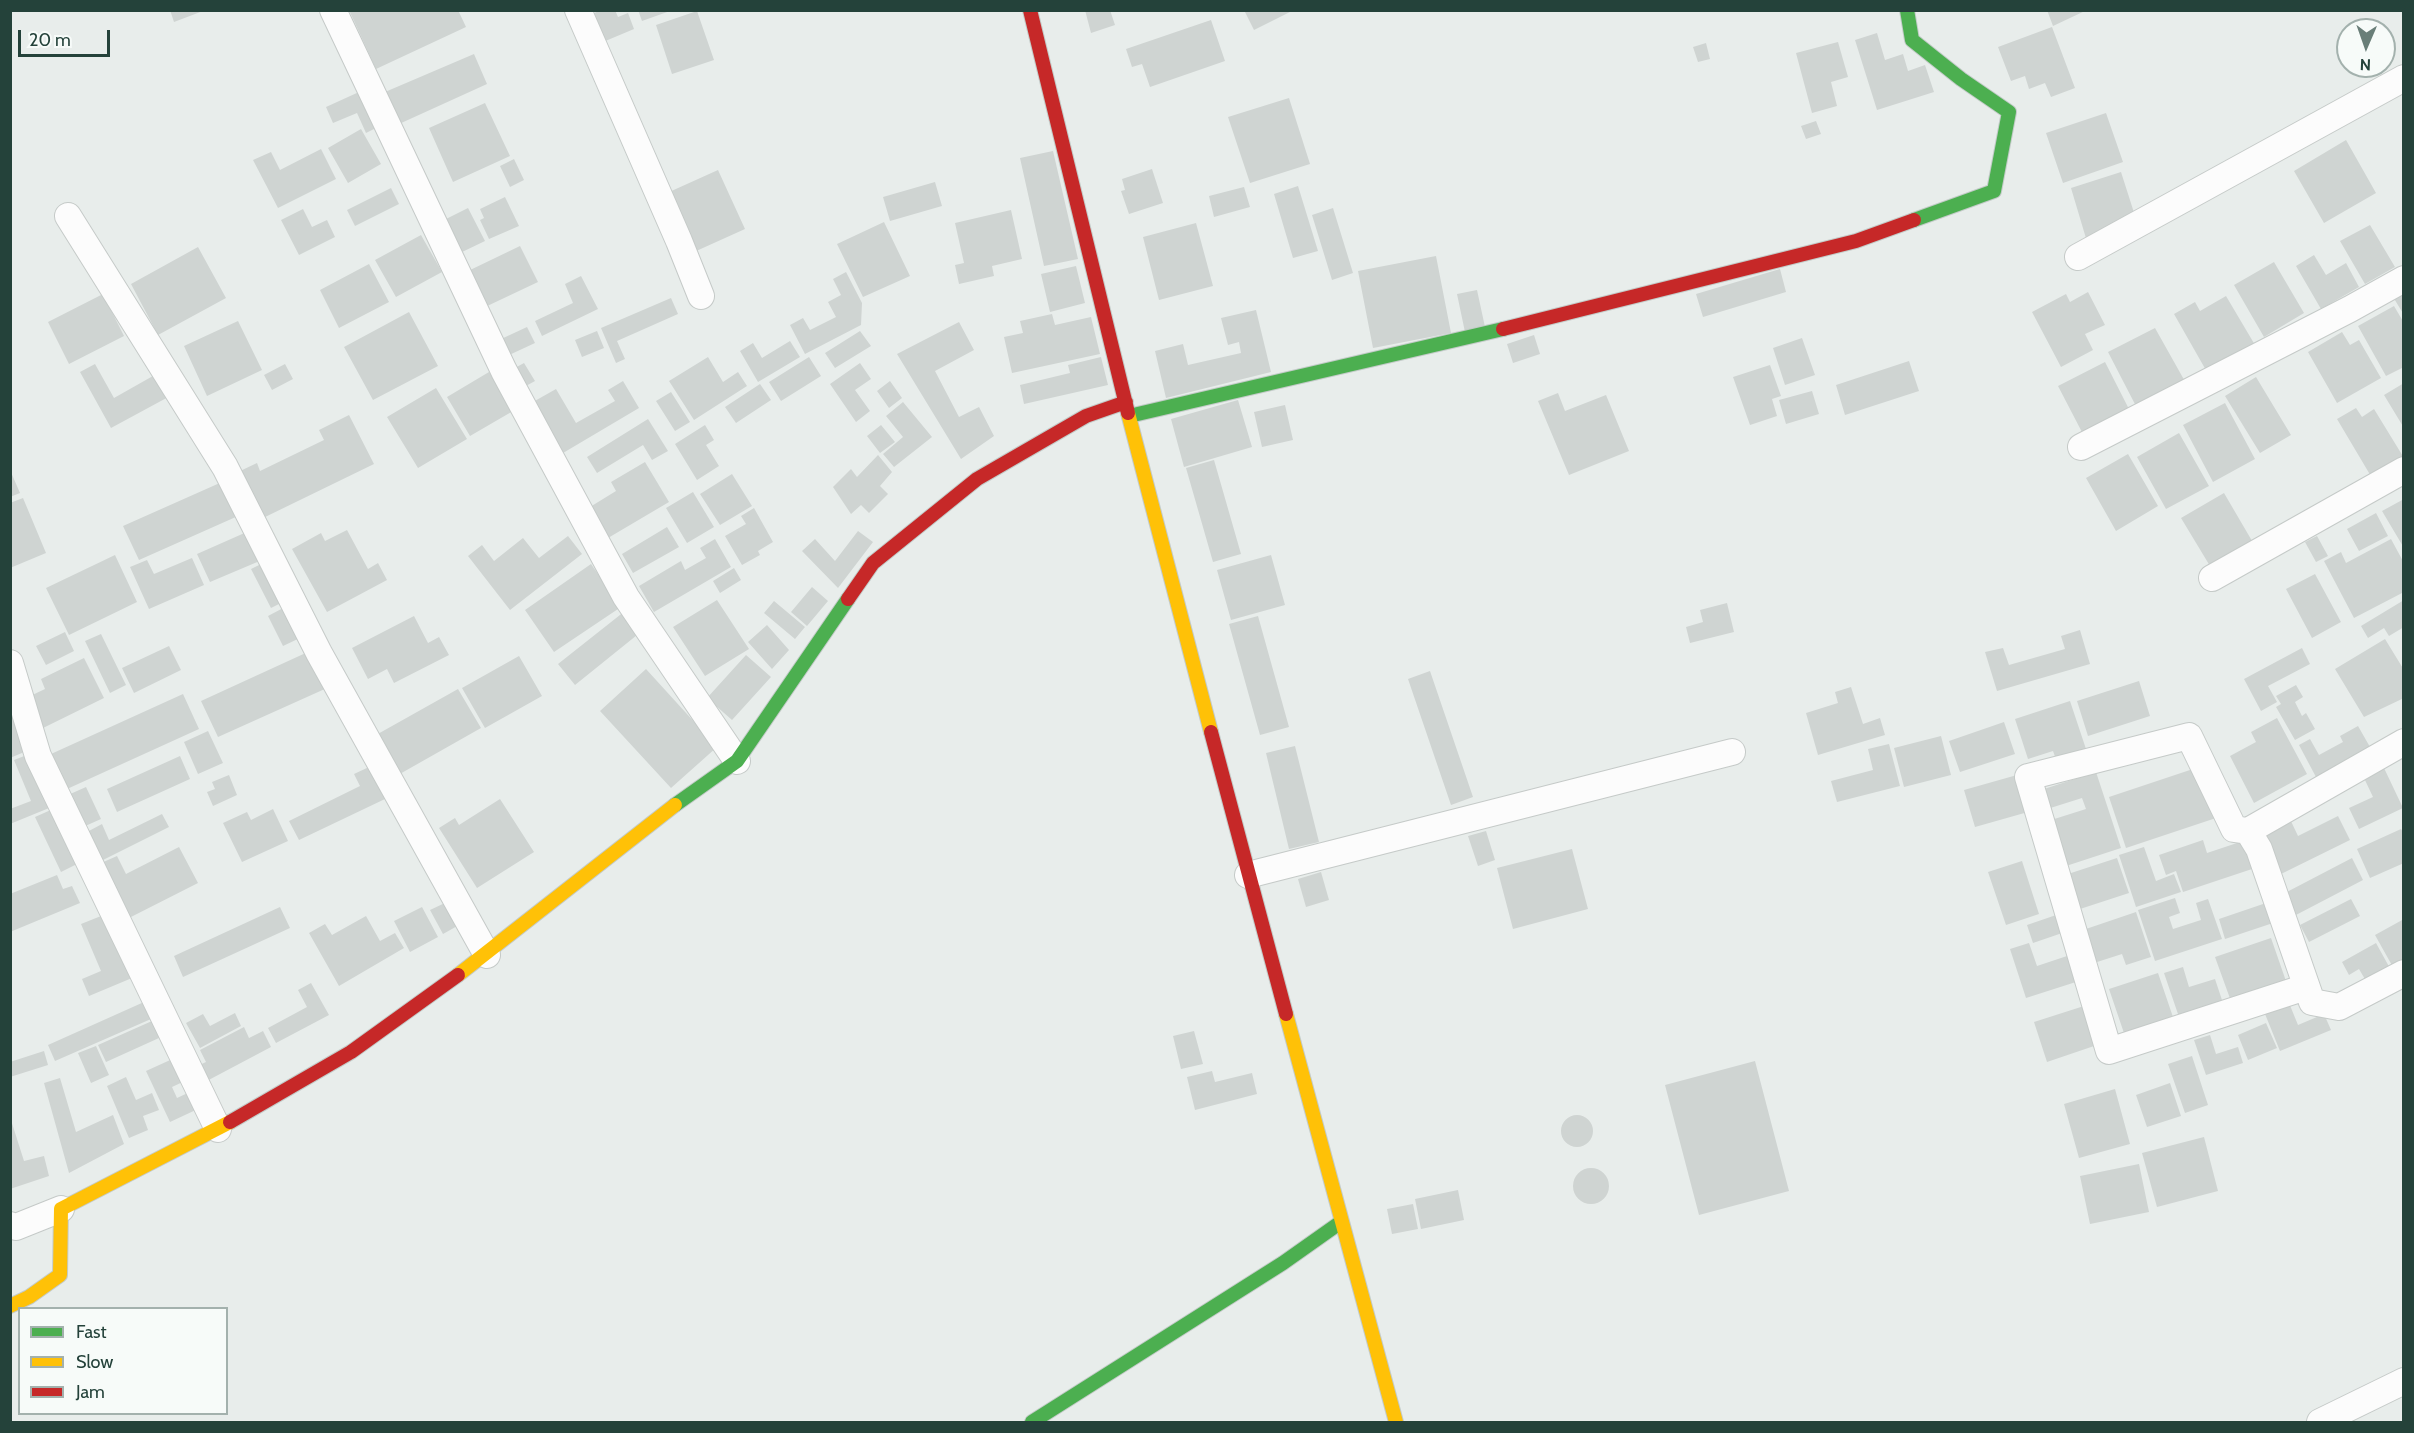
<!DOCTYPE html>
<style>
body{margin:0}
#map{position:relative;width:2414px;height:1433px;overflow:hidden;background:#e8edeb;font-family:Cabin,sans-serif}
canvas{display:block}
.frame{position:absolute;inset:0;border:12px solid #24423a;pointer-events:none}
.legend{position:absolute;left:18px;top:1307px;width:210px;height:108px;box-sizing:border-box;background:#f7fbf9;border:2px solid #a3b1ad;margin:0;padding:8px 10px;list-style:none;font-size:18px;color:#24423a}
.legend li{display:flex;align-items:center;gap:12px;height:30px}
.legend b{width:30px;border:2px solid #a3b1ad}
.north{position:absolute;left:2336px;top:18px;width:60px;height:60px;box-sizing:border-box;background:#f7fbf9;border:2px solid #a3b1ad;border-radius:50%;rotate:182deg;font-size:16px;font-weight:700;line-height:24px;text-align:center;color:#24423a}
.north::after{content:'';display:block;margin:auto;width:21px;height:27px;background:#697e78;clip-path:polygon(50% 0,100% 100%,50% 72%,0 100%)}
.scale{position:absolute;left:18px;top:30px;width:92px;height:27px;box-sizing:border-box;border:3px solid #24423a;border-top:0;padding-left:8px;font-size:18px;line-height:21px;white-space:nowrap;color:#24423a;-webkit-text-stroke:4px #f7fbf9;paint-order:stroke}
</style>
<div id="map">
<canvas width="2414" height="1433"></canvas>
<div class="frame"></div>
<ul class="legend">
<li><b style="height:8px;background:#4caf50"></b>Fast</li>
<li><b style="height:8px;background:#ffc107"></b>Slow</li>
<li><b style="height:8px;background:#c62828"></b>Jam</li>
</ul>
<div class="north">N</div>
<div class="scale">20 m</div>
</div>
<script>
const context = document.querySelector('canvas').getContext('2d');
context.lineJoin = 'round';
function fill(path, color) { context.fillStyle = color; context.fill(path, 'evenodd'); }
const poly = rows => new Path2D(rows.map(r => 'M' + r).join(''));
function strokePath(path, color, width, dash) { context.strokeStyle = color; context.lineWidth = width; context.lineCap = dash ? 'butt' : 'round'; context.setLineDash(dash || []); context.stroke(path); }
const building = poly([
 [170,10,203,10,203,11,174,22],
 [349,10,458,10,466,27,376,69],
 [601,10,615,10,618,17,628,13,634,29,603,42,592,14],
 [638,10,670,10,670,11,642,21],
 [1085,10,1110,10,1115,25,1091,33],
 [1244,10,1294,10,1254,30],
 [2047,10,2087,10,2053,26],
 [697,11,714,60,672,74,656,25],
 [1211,20,1225,61,1150,87,1142,64,1132,67,1126,49],
 [2052,27,2075,88,2051,97,2045,83,2029,89,2025,76,2011,81,1998,47],
 [1877,33,1885,60,1903,54,1908,71,1925,65,1934,92,1877,110,1855,40],
 [1838,42,1848,77,1831,82,1837,106,1812,113,1796,53],
 [1706,43,1710,59,1698,62,1693,47],
 [474,54,487,84,399,124,385,92],
 [359,92,376,128,366,133,357,113,333,123,326,107],
 [1289,98,1310,164,1250,183,1228,117],
 [485,103,510,156,453,182,429,128],
 [2106,113,2123,162,2063,183,2046,133],
 [1816,121,1821,134,1806,139,1801,126],
 [361,129,381,164,348,183,328,148],
 [2346,140,2376,193,2324,223,2294,171],
 [321,149,336,179,278,208,253,160,271,152,280,170],
 [1053,151,1078,259,1044,266,1020,158],
 [514,159,524,180,510,187,500,166],
 [1152,169,1163,203,1129,214,1121,191,1125,190,1122,179],
 [718,170,745,229,694,252,667,193],
 [2121,172,2137,222,2088,245,2071,188],
 [935,182,942,206,890,221,883,197],
 [1298,186,1318,251,1293,258,1274,194],
 [1244,187,1250,207,1214,217,1209,196],
 [391,188,399,204,355,226,347,210],
 [505,197,519,226,489,239,480,220,484,218,480,209],
 [468,208,485,241,460,253,444,220],
 [1333,208,1353,273,1332,280,1312,215],
 [303,209,312,227,327,220,335,237,299,255,281,220],
 [1011,210,1022,259,992,266,994,276,959,284,955,265,964,263,955,223],
 [884,222,910,276,863,297,837,244],
 [1196,223,1213,286,1159,300,1143,237],
 [2370,225,2395,267,2365,284,2340,241],
 [421,235,442,272,396,297,375,260],
 [520,246,538,282,483,308,466,272],
 [198,247,226,298,158,335,131,284],
 [2314,255,2326,275,2346,263,2359,287,2321,309,2296,266],
 [1436,256,1451,333,1373,348,1358,271],
 [2274,262,2304,313,2264,337,2234,285],
 [369,264,389,302,339,328,320,290],
 [1076,266,1085,303,1050,312,1041,274],
 [1780,269,1786,292,1703,317,1696,294],
 [846,272,862,303,861,325,805,354,790,325,803,318,810,330,836,317,828,302,841,295,833,279],
 [581,276,598,309,542,336,535,321,573,303,565,284],
 [2404,284,2404,315,2390,292],
 [1477,290,1485,327,1465,332,1457,294],
 [2088,292,2105,325,2085,334,2093,350,2061,367,2032,312,2066,294,2070,302],
 [103,294,124,336,69,364,48,322],
 [2226,296,2255,345,2207,372,2174,314,2195,302,2200,311],
 [671,298,678,314,617,341,625,359,616,363,601,328],
 [2394,306,2404,323,2404,367,2386,376,2358,326],
 [1256,310,1271,372,1166,398,1155,351,1183,344,1188,365,1241,353,1239,342,1228,345,1221,318],
 [409,312,438,366,373,400,344,347],
 [1052,314,1055,325,1091,317,1100,354,1012,373,1004,337,1023,333,1020,321],
 [238,321,262,370,207,396,184,346],
 [959,322,974,350,935,371,959,417,979,407,994,436,961,459,897,354],
 [527,327,535,343,507,356,499,340],
 [2155,328,2187,385,2138,410,2108,352],
 [597,331,604,348,582,357,575,340],
 [860,331,871,346,835,368,825,353],
 [2342,332,2350,345,2359,340,2381,378,2337,403,2308,352],
 [1534,335,1540,354,1513,363,1507,344],
 [1802,338,1815,375,1785,385,1773,348],
 [790,341,800,357,758,382,740,351,753,343,762,358],
 [708,357,723,382,738,372,747,386,694,420,669,381],
 [809,357,821,376,781,401,769,382],
 [1101,357,1108,385,1024,404,1020,385,1070,373,1068,365],
 [1909,361,1919,391,1845,415,1836,385],
 [2105,362,2132,415,2084,436,2058,386],
 [524,363,535,381,524,387,513,369],
 [860,363,871,379,855,390,870,411,856,422,830,384],
 [95,364,114,398,160,372,172,395,111,428,80,372],
 [285,364,293,379,272,390,264,375],
 [1770,365,1781,396,1772,399,1777,416,1750,425,1733,377],
 [489,372,513,411,470,436,447,397],
 [2256,377,2291,435,2260,453,2225,396],
 [623,381,639,408,563,453,533,402,556,389,576,423,615,401,608,390],
 [890,381,902,398,889,408,877,391],
 [2404,383,2404,428,2384,395],
 [760,384,771,400,736,423,725,407],
 [436,388,467,439,418,468,387,417],
 [1812,391,1819,414,1786,424,1779,400],
 [671,392,690,422,675,431,656,401],
 [1558,393,1565,411,1606,395,1629,451,1569,475,1538,401],
 [1238,400,1252,447,1184,467,1171,419],
 [903,402,932,437,894,467,883,454,903,437,886,416],
 [2225,403,2255,459,2213,482,2183,425],
 [1285,405,1293,440,1262,447,1254,412],
 [2356,408,2362,417,2374,409,2404,458,2372,478,2337,419],
 [349,415,374,464,261,519,238,472,257,463,260,471,324,440,319,430],
 [648,419,668,451,652,460,643,445,597,473,587,457],
 [705,425,714,440,706,445,719,466,697,480,675,444],
 [881,425,895,442,880,453,867,436],
 [2179,433,2209,486,2166,509,2137,457],
 [2128,454,2158,506,2116,531,2086,478],
 [878,455,892,472,880,486,888,494,869,513,861,505,851,514,833,487,851,469,857,477],
 [1214,460,1241,554,1213,562,1186,468],
 [645,462,669,502,608,538,590,507,616,491,611,482],
 [10,470,20,493,10,497],
 [732,474,752,506,720,525,700,494],
 [222,482,238,516,139,560,123,526],
 [693,492,714,527,687,543,666,508],
 [2224,493,2255,546,2213,571,2181,518],
 [23,498,46,553,10,568,10,503],
 [2404,499,2404,548,2382,511],
 [754,508,773,542,758,551,760,555,742,565,725,536,746,524,741,516],
 [2376,513,2388,536,2359,551,2347,529],
 [667,527,679,547,633,573,622,554],
 [347,530,368,569,378,563,387,580,327,612,292,549,321,533,325,541],
 [249,531,262,560,210,582,197,554],
 [858,531,873,542,838,588,802,551,815,539,835,561],
 [568,536,582,554,510,610,468,556,482,545,494,561,523,538,539,558],
 [2317,536,2328,556,2316,562,2305,542],
 [715,539,731,567,654,612,639,586,681,561,685,570,706,558,700,548],
 [2391,539,2404,563,2404,592,2354,618,2324,561,2341,552,2346,563],
 [115,555,137,602,69,635,46,588],
 [1271,555,1285,605,1231,620,1217,570],
 [192,558,204,585,149,609,130,567,147,560,154,574],
 [263,563,283,602,271,608,251,569],
 [591,564,621,607,554,652,525,610],
 [734,568,741,580,720,593,713,581],
 [2315,574,2341,622,2312,638,2286,589],
 [812,587,828,601,807,626,791,612],
 [717,600,749,649,705,676,673,627],
 [2404,600,2404,627,2389,636,2384,628,2368,638,2361,626],
 [774,601,805,627,795,639,764,613],
 [1727,603,1734,632,1690,643,1686,627,1703,622,1700,610],
 [287,606,302,637,283,646,268,616],
 [625,611,642,631,575,685,558,664],
 [414,616,428,643,439,637,449,655,394,683,387,669,368,679,352,648],
 [1258,616,1289,727,1260,735,1229,624],
 [767,625,789,650,772,669,748,642],
 [2080,630,2090,664,1997,691,1985,652,2003,648,2009,665,2065,649,2061,636],
 [65,632,74,651,46,665,36,646],
 [101,634,126,685,110,693,85,641],
 [2385,639,2404,670,2404,698,2364,717,2335,669],
 [169,646,181,670,134,693,122,668],
 [2302,648,2310,664,2268,686,2277,702,2261,711,2244,679],
 [310,651,327,688,218,737,201,701],
 [746,655,771,677,732,720,707,698],
 [519,656,542,696,485,728,462,688],
 [84,658,104,698,41,729,26,698,45,689,41,679],
 [646,669,717,747,671,788,600,711],
 [1430,671,1473,797,1451,805,1408,679],
 [2139,681,2150,716,2088,736,2077,701],
 [2296,685,2303,697,2295,702,2302,716,2306,713,2315,729,2295,740,2276,707,2281,704,2276,696],
 [1851,687,1863,724,1880,718,1885,735,1818,755,1806,713,1838,703,1835,692],
 [458,689,481,728,398,775,376,735],
 [183,694,199,729,67,789,51,754],
 [2070,701,2088,755,2058,765,2053,751,2028,759,2015,719],
 [10,707,29,750,10,758],
 [2277,718,2307,774,2254,803,2230,756,2256,742,2251,732],
 [2004,722,2015,754,1960,772,1949,741],
 [2358,726,2370,747,2316,777,2299,745,2310,739,2319,755,2343,742,2340,736],
 [208,731,223,763,198,774,184,742],
 [1941,736,1951,775,1904,787,1894,748],
 [1889,744,1900,786,1837,802,1831,781,1873,770,1868,749],
 [1295,746,1319,842,1289,849,1266,753],
 [32,753,54,806,10,824,10,809,31,801,14,760],
 [180,756,190,779,117,812,107,789],
 [369,767,385,799,299,840,289,821,360,786,354,774],
 [2199,767,2216,818,2126,848,2109,797],
 [2384,768,2403,808,2359,829,2349,808,2373,797,2364,778],
 [2096,772,2121,848,2063,867,2048,821,2086,809,2082,798,2044,810,2038,791],
 [229,775,237,795,213,806,207,792,215,789,212,782],
 [2017,775,2028,812,1975,827,1964,790],
 [86,787,101,819,83,827,68,795],
 [500,799,534,852,477,888,439,828,455,818,459,825],
 [53,809,79,863,61,872,35,817],
 [273,809,288,841,242,862,223,823,247,812,251,820],
 [162,814,169,827,101,861,87,832,102,824,109,840],
 [2338,816,2350,840,2281,874,2260,831,2289,817,2298,836],
 [2401,829,2404,834,2404,863,2370,878,2357,849],
 [1486,831,1495,860,1478,866,1468,836],
 [2203,840,2207,853,2246,840,2255,868,2183,892,2176,871,2166,875,2159,855],
 [179,847,198,883,127,919,99,864,117,856,126,874],
 [2144,847,2156,881,2174,874,2181,892,2136,907,2119,855],
 [1572,849,1588,909,1513,929,1497,868],
 [2117,858,2129,893,2080,909,2068,874],
 [2352,858,2363,880,2294,916,2283,894],
 [2022,861,2039,914,2006,925,1988,872],
 [1321,872,1329,900,1306,907,1298,879],
 [57,875,63,889,72,886,80,903,10,932,10,894],
 [2175,898,2180,913,2169,917,2173,929,2201,920,2196,903,2208,899,2222,939,2155,961,2138,910],
 [2351,899,2360,916,2309,942,2300,925],
 [447,902,459,925,443,934,430,910],
 [2266,903,2273,923,2225,939,2219,919],
 [280,907,290,928,183,977,174,956],
 [422,907,438,937,410,952,394,921],
 [2136,912,2151,957,2126,965,2122,954,2094,963,2083,930],
 [2062,913,2068,931,2033,943,2027,925],
 [106,914,132,978,89,996,82,979,101,971,81,924],
 [366,916,380,941,395,933,404,948,339,986,309,933,325,924,332,935],
 [2404,919,2404,964,2394,969,2375,935],
 [2271,938,2287,984,2232,1004,2215,957],
 [2029,943,2037,966,2070,955,2079,981,2026,998,2010,949],
 [2376,943,2392,972,2369,986,2359,969,2349,975,2342,962],
 [2183,967,2189,987,2215,979,2223,1003,2179,1017,2164,973],
 [2158,973,2174,1020,2125,1036,2109,989],
 [311,983,329,1015,276,1043,268,1028,307,1007,298,990],
 [2287,998,2298,1025,2324,1014,2331,1030,2280,1051,2263,1009],
 [144,1002,151,1019,55,1061,48,1045],
 [2084,1006,2097,1045,2047,1062,2034,1022],
 [235,1013,241,1026,200,1048,186,1023,203,1014,210,1026],
 [152,1021,159,1038,106,1062,98,1045],
 [2266,1023,2277,1048,2248,1060,2238,1035],
 [244,1027,249,1038,263,1031,271,1047,203,1083,195,1067,206,1062,200,1050],
 [1194,1031,1203,1064,1181,1069,1173,1036],
 [2210,1035,2216,1054,2238,1047,2243,1063,2206,1075,2194,1040],
 [96,1046,109,1075,91,1083,78,1053],
 [44,1051,48,1065,10,1077,10,1062],
 [179,1056,189,1079,172,1087,177,1098,192,1091,200,1108,170,1122,146,1071],
 [2192,1056,2208,1105,2185,1113,2168,1064],
 [1755,1061,1789,1191,1699,1215,1665,1085],
 [1212,1071,1215,1082,1252,1073,1257,1094,1195,1110,1187,1077],
 [126,1077,136,1100,152,1093,159,1110,143,1116,148,1130,129,1138,107,1086],
 [60,1078,76,1132,113,1115,124,1144,69,1173,44,1083],
 [2170,1083,2181,1116,2147,1127,2136,1095],
 [2115,1089,2130,1144,2079,1158,2064,1104],
 '1561 1131a16 16 0 1 1 32 0a16 16 0 1 1-32 0Z',
 [10,1117,24,1161,44,1156,49,1176,10,1189],
 [2204,1137,2218,1191,2157,1207,2142,1153],
 [2139,1164,2149,1212,2090,1224,2080,1176],
 '1573 1186a18 18 0 1 1 36 0a18 18 0 1 1-36 0Z',
 [1458,1190,1464,1220,1421,1229,1415,1199],
 [1413,1204,1418,1229,1392,1234,1387,1209]
]);
const street = poly([
 [333,10,504,371,626,597,737,761],
 [578,10,679,241,701,296],
 [68,216,225,467,319,653,487,955],
 [2078,257,2404,78],
 [2081,447,2350,309,2404,279],
 [2212,578,2404,470],
 [10,663,38,756,218,1129],
 [2248,831,2404,742],
 [1248,875,1732,752],
 [2306,987,2109,1051,2028,777,2189,736,2234,829,2248,831,2259,849,2312,1002,2339,1007,2404,973],
 [10,1225,16,1227,61,1209],
 [2320,1422,2404,1381]
]);
const fast = poly([
 [1907,10,1912,40,1961,79,2009,112,1994,191,1914,220],
 [1129,416,1503,329],
 [675,805,737,761,848,599],
 [1032,1422,1283,1263,1341,1222]
]);
const slow = poly([
 [1128,413,1211,732],
 [458,975,675,805],
 [1286,1014,1396,1422],
 [10,1306,29,1297,60,1275,61,1209,230,1122]
]);
const jam = poly([
 [1030,10,1128,413],
 [1503,329,1856,241,1914,220],
 [848,599,873,563,977,479,1086,416,1126,402],
 [1211,732,1286,1014],
 [230,1122,351,1052,458,975]
]);
fill(building, '#cfd4d2');
strokePath(street, '#c5cac8', 28);
strokePath(fast, '#c3cbc8', 16);
strokePath(slow, '#c3cbc8', 16);
strokePath(jam, '#c3cbc8', 16);
strokePath(street, '#fcfcfc', 26);
strokePath(fast, '#4caf50', 14);
strokePath(slow, '#ffc107', 14);
strokePath(jam, '#c62828', 14);
</script>
